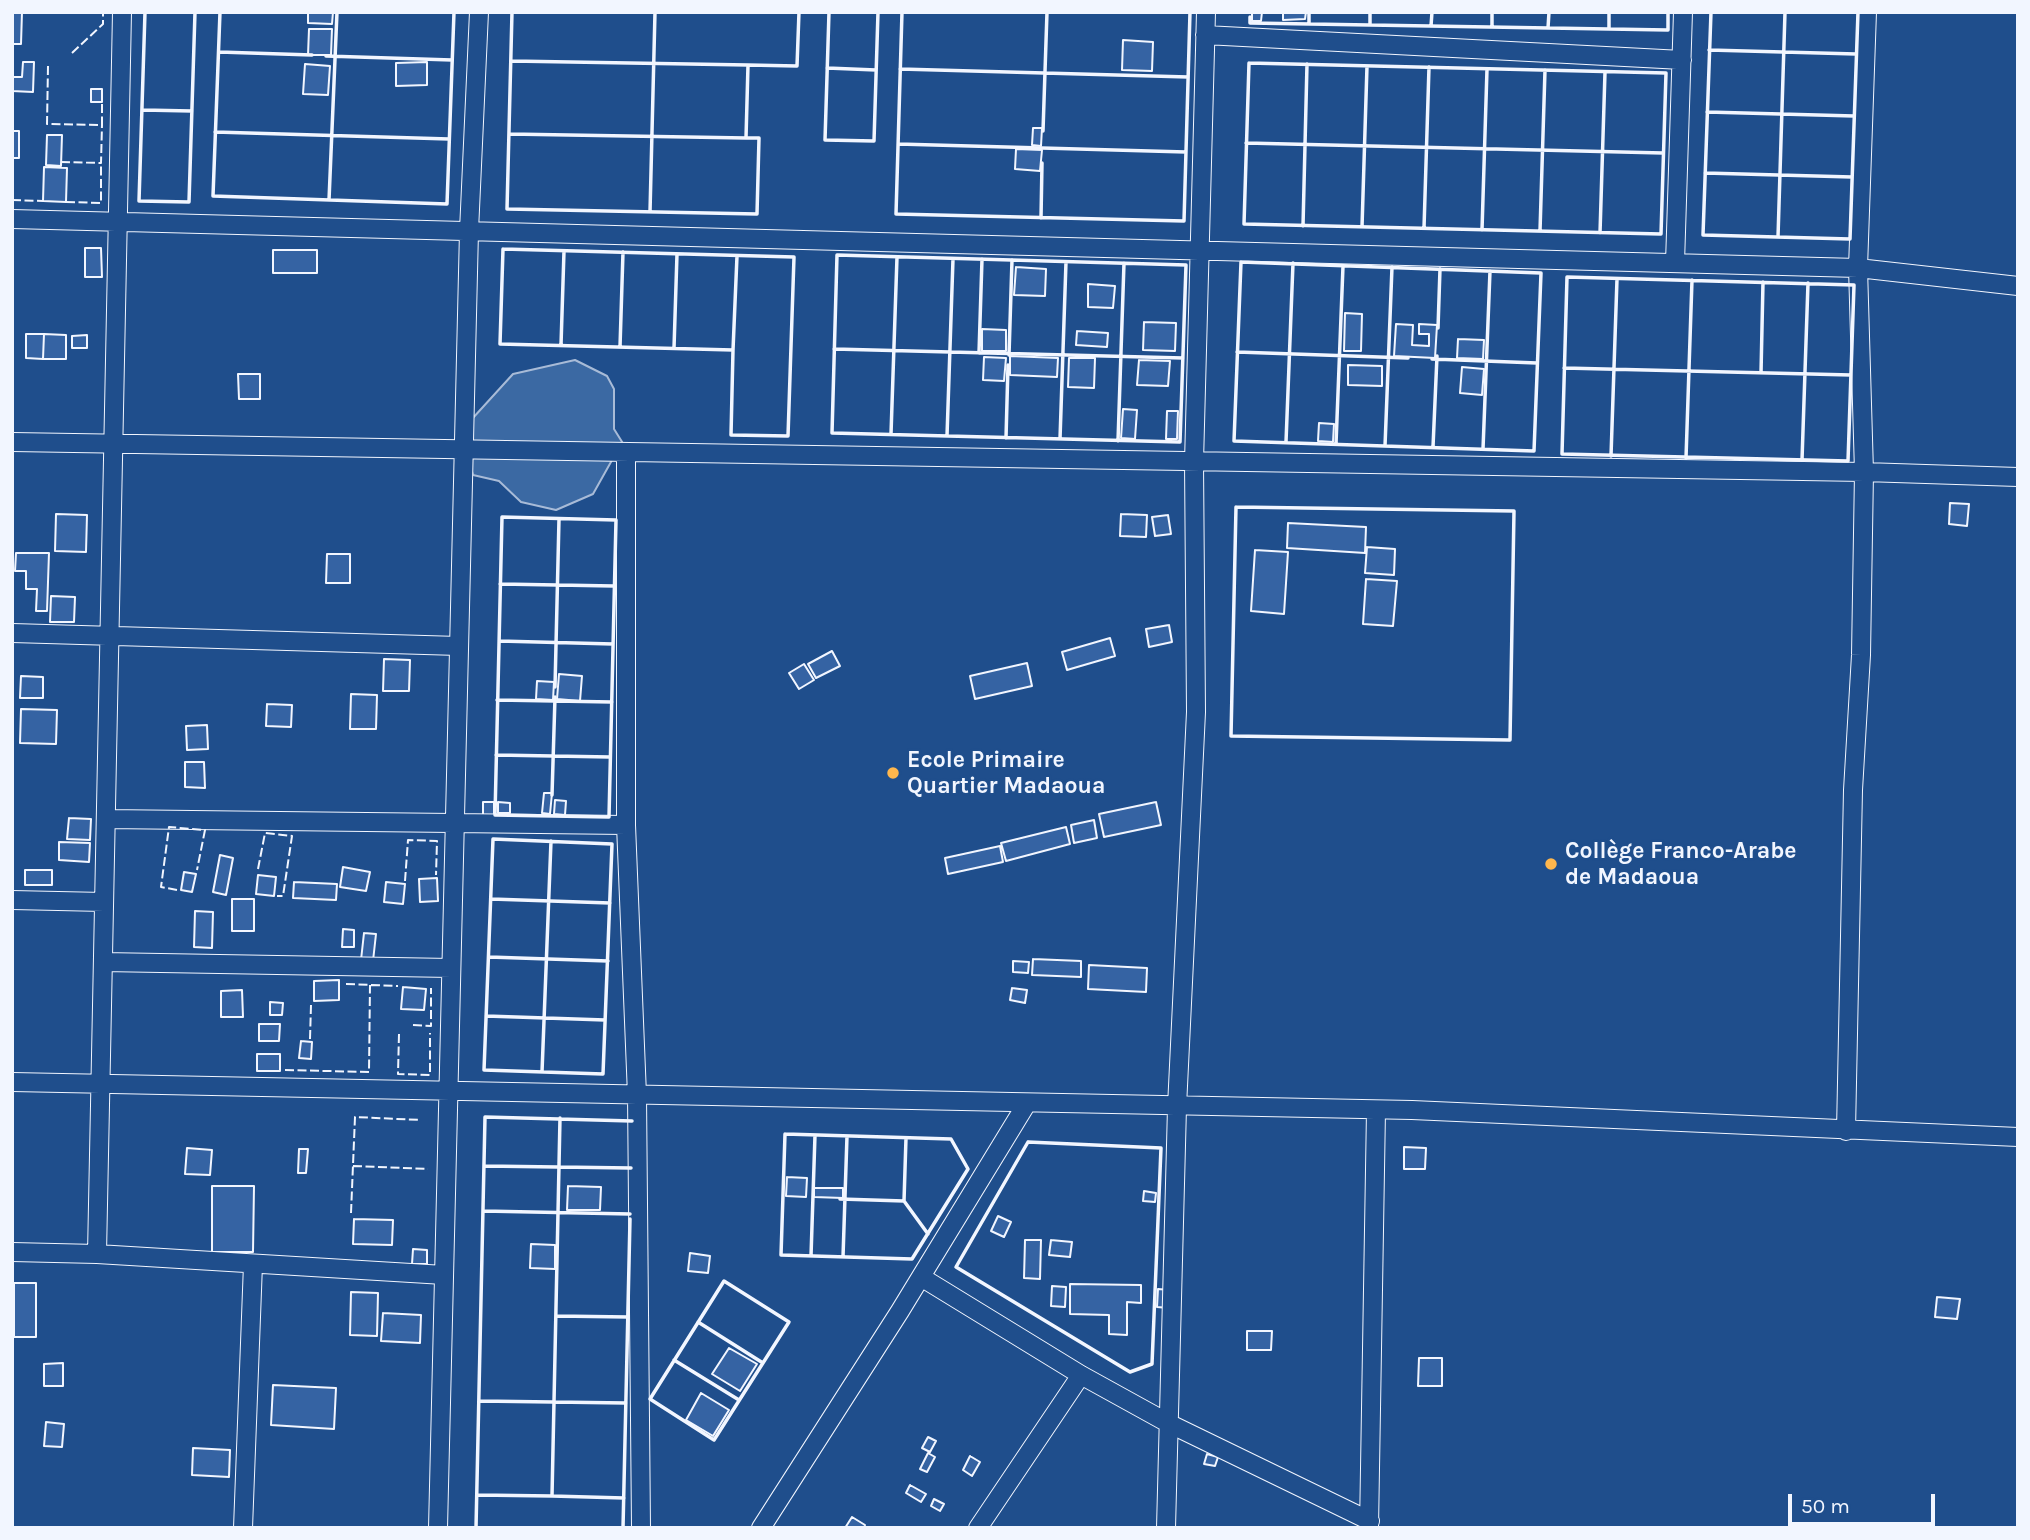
<!DOCTYPE html>
<meta charset="utf-8">
<style>
body{margin:0}
#map{position:relative;width:2030px;height:1540px;overflow:hidden;background:#1f4e8c;font-family:Karla,sans-serif}
canvas{display:block}
.frame{position:absolute;inset:0;border:14px solid #f2f6ff;pointer-events:none}
.scale{position:absolute;left:1788px;top:1494px;width:147px;height:32px;box-sizing:border-box;border:4px solid #f2f6ff;border-top:0;padding-left:9px;font-size:21px;line-height:24px;white-space:nowrap;color:#f2f6ff;-webkit-text-stroke:5px #1f4e8c;paint-order:stroke}
</style>
<div id="map">
<canvas width="2030" height="1540"></canvas>
<div class="frame"></div>
<div class="scale">50 m</div>
</div>
<script>
const context = document.querySelector('canvas').getContext('2d');
context.lineJoin = 'round';
function fill(path, color) { context.fillStyle = color; context.fill(path, 'evenodd'); }
const poly = rows => new Path2D(rows.map(r => 'M' + r).join(''));
function strokePath(path, color, width, dash) { context.strokeStyle = color; context.lineWidth = width; context.lineCap = dash ? 'butt' : 'round'; context.setLineDash(dash || []); context.stroke(path); }
function write(font, color, halo, rows, align = 'center') {
  context.font = font + ' Karla,sans-serif'; context.lineWidth = 5; context.setLineDash([]); context.textBaseline = 'middle'; context.strokeStyle = halo; context.fillStyle = color; for (const [text, x, y, turn = 0] of rows) {
    context.save(); context.translate(x, y); context.rotate((+turn || 0) * Math.PI / 180); context.textAlign = isNaN(turn) ? turn : align; if (halo) context.strokeText(text, 0, 0); context.fillText(text, 0, 0); context.restore();
  }
}
const water = poly([
 [575,360,607,376,614,389,614,429,624,445,616,453,593,494,556,510,521,502,499,481,473,475,466,450,472,419,513,374,575,360]
]);
const building = poly([
 [12,12,22,12,21,44,12,44,12,12],
 [308,12,333,12,332,24,308,23,308,12],
 [1252,12,1262,12,1261,21,1252,21,1252,12],
 [1283,12,1306,12,1305,19,1283,20,1283,12],
 [309,29,332,29,331,55,308,55,309,29],
 [1123,40,1153,42,1152,71,1122,70,1123,40],
 [23,62,34,62,33,92,12,91,12,77,22,77,23,62],
 [427,62,427,85,396,86,396,63,427,62],
 [305,64,330,66,328,95,303,94,305,64],
 [91,89,102,89,102,102,91,102,91,89],
 [1033,128,1042,128,1041,146,1032,145,1033,128],
 [12,131,19,131,19,158,12,158,12,131],
 [47,135,62,135,61,166,46,165,47,135],
 [1016,149,1042,150,1040,171,1015,169,1016,149],
 [44,167,67,168,66,202,43,201,44,167],
 [85,248,101,248,102,277,85,277,85,248],
 [273,250,317,250,317,273,273,273,273,250],
 [1016,267,1046,269,1045,296,1014,295,1016,267],
 [1088,284,1115,286,1113,308,1088,307,1088,284],
 [1345,313,1362,314,1361,351,1344,351,1345,313],
 [1144,322,1176,323,1175,351,1143,350,1144,322],
 [1396,324,1413,325,1412,345,1429,346,1429,334,1419,334,1419,324,1437,325,1435,358,1394,356,1396,324],
 [982,329,1006,330,1006,351,982,351,982,329],
 [1077,331,1108,333,1107,347,1076,345,1077,331],
 [26,334,44,334,43,359,26,358,26,334],
 [44,334,66,335,66,359,43,359,44,334],
 [87,335,87,348,72,348,72,336,87,335],
 [1458,339,1484,340,1483,359,1457,358,1458,339],
 [1010,356,1058,358,1057,377,1010,375,1010,356],
 [984,357,1006,358,1004,381,983,380,984,357],
 [1069,358,1095,358,1094,388,1068,387,1069,358],
 [1139,360,1170,361,1168,386,1137,385,1139,360],
 [1348,365,1382,366,1382,386,1348,385,1348,365],
 [1462,367,1484,369,1482,395,1460,393,1462,367],
 [238,374,260,374,260,399,239,399,238,374],
 [1123,409,1137,410,1135,439,1121,438,1123,409],
 [1167,411,1178,411,1177,439,1166,439,1167,411],
 [1319,423,1334,424,1333,442,1318,441,1319,423],
 [1950,503,1969,504,1967,526,1949,524,1950,503],
 [56,514,87,515,86,552,55,551,56,514],
 [1121,514,1147,515,1146,537,1120,536,1121,514],
 [1168,515,1171,534,1155,536,1152,517,1168,515],
 [1288,523,1366,527,1365,553,1287,548,1288,523],
 [1367,547,1395,549,1394,575,1365,573,1367,547],
 [1255,550,1288,552,1284,614,1251,611,1255,550],
 [16,553,49,553,47,611,36,611,37,589,26,589,26,571,15,571,16,553],
 [327,554,350,554,350,583,326,583,327,554],
 [1366,579,1397,581,1393,626,1363,624,1366,579],
 [51,596,75,597,74,622,50,622,51,596],
 [1169,625,1172,642,1149,647,1146,629,1169,625],
 [1110,638,1115,656,1067,670,1062,652,1110,638],
 [832,651,840,666,816,678,808,664,832,651],
 [384,659,410,660,409,691,383,691,384,659],
 [1027,663,1032,686,975,699,970,676,1027,663],
 [804,664,814,680,799,689,789,673,804,664],
 [559,674,582,676,580,701,557,699,559,674],
 [21,676,43,677,43,698,20,698,21,676],
 [537,681,554,682,553,700,536,699,537,681],
 [351,694,377,695,376,729,350,729,351,694],
 [267,704,292,705,291,727,266,726,267,704],
 [21,709,57,710,56,744,20,743,21,709],
 [207,725,208,749,187,750,186,726,207,725],
 [185,762,204,762,205,788,185,787,185,762],
 [544,793,552,793,550,814,542,813,544,793],
 [555,800,566,801,565,815,554,814,555,800],
 [483,802,494,802,494,818,483,818,483,802],
 [498,802,510,803,510,813,498,813,498,802],
 [1156,802,1161,825,1104,837,1099,814,1156,802],
 [69,818,91,819,90,840,67,839,69,818],
 [1094,820,1097,838,1074,843,1071,825,1094,820],
 [1066,827,1070,844,1006,861,1001,843,1066,827],
 [59,842,90,843,89,862,59,860,59,842],
 [1000,846,1003,862,948,874,945,858,1000,846],
 [220,855,233,858,226,895,213,892,220,855],
 [343,867,370,872,366,891,340,887,343,867],
 [25,870,52,870,52,885,25,885,25,870],
 [184,872,196,874,192,892,181,890,184,872],
 [258,875,276,877,274,896,256,894,258,875],
 [437,878,438,901,420,902,419,879,437,878],
 [294,882,337,884,336,900,293,898,294,882],
 [386,882,405,884,403,904,384,902,386,882],
 [232,899,254,899,254,931,232,931,232,899],
 [195,911,213,912,212,948,194,947,195,911],
 [343,929,354,930,354,947,342,947,343,929],
 [364,933,376,934,373,961,361,960,364,933],
 [1033,959,1081,961,1081,977,1032,975,1033,959],
 [1013,961,1029,962,1028,973,1013,972,1013,961],
 [1089,965,1147,968,1146,992,1088,989,1089,965],
 [339,980,339,1000,314,1001,314,981,339,980],
 [403,987,426,989,424,1010,401,1009,403,987],
 [1012,988,1027,990,1025,1003,1010,1000,1012,988],
 [242,990,243,1017,221,1017,221,991,242,990],
 [270,1002,283,1003,282,1015,270,1015,270,1002],
 [259,1024,280,1024,279,1041,259,1041,259,1024],
 [301,1041,312,1042,311,1059,299,1058,301,1041],
 [257,1054,280,1054,280,1071,257,1071,257,1054],
 [1404,1147,1426,1148,1425,1169,1404,1169,1404,1147],
 [187,1148,212,1150,210,1175,185,1174,187,1148],
 [299,1149,308,1149,306,1173,298,1173,299,1149],
 [787,1177,807,1178,806,1197,786,1196,787,1177],
 [212,1186,254,1186,253,1252,212,1252,212,1186],
 [568,1186,601,1187,600,1210,567,1210,568,1186],
 [814,1188,843,1188,843,1198,814,1197,814,1188],
 [1144,1191,1156,1193,1155,1202,1143,1201,1144,1191],
 [998,1216,1011,1222,1004,1237,991,1231,998,1216],
 [354,1219,393,1220,392,1245,353,1244,354,1219],
 [1025,1240,1041,1240,1040,1279,1024,1278,1025,1240],
 [1051,1240,1072,1242,1070,1257,1049,1255,1051,1240],
 [531,1244,555,1245,555,1269,530,1268,531,1244],
 [413,1249,427,1250,427,1264,412,1264,413,1249],
 [690,1253,710,1256,708,1273,688,1271,690,1253],
 [14,1283,36,1283,36,1337,14,1337,14,1283],
 [1070,1284,1141,1285,1141,1303,1127,1302,1127,1335,1109,1334,1109,1315,1070,1314,1070,1284],
 [1052,1286,1066,1287,1065,1307,1051,1306,1052,1286],
 [1158,1289,1170,1290,1169,1308,1157,1307,1158,1289],
 [351,1292,378,1293,377,1336,350,1335,351,1292],
 [1937,1297,1960,1299,1957,1319,1935,1317,1937,1297],
 [383,1313,421,1315,420,1343,381,1341,383,1313],
 [1247,1331,1272,1331,1271,1350,1247,1350,1247,1331],
 [729,1348,757,1364,740,1391,712,1374,729,1348],
 [1419,1358,1442,1358,1442,1386,1418,1386,1419,1358],
 [63,1363,63,1386,44,1386,44,1364,63,1363],
 [273,1385,336,1388,334,1429,271,1425,273,1385],
 [701,1393,729,1410,713,1436,686,1420,701,1393],
 [46,1422,64,1424,62,1447,44,1446,46,1422],
 [928,1437,936,1441,930,1452,922,1448,928,1437],
 [193,1448,230,1450,229,1477,192,1475,193,1448],
 [928,1453,935,1457,927,1472,920,1469,928,1453],
 [1207,1454,1218,1457,1215,1466,1204,1464,1207,1454],
 [970,1456,980,1462,972,1476,963,1470,970,1456],
 [910,1485,926,1494,921,1502,906,1493,910,1485],
 [934,1499,944,1504,940,1511,931,1506,934,1499],
 [852,1517,865,1525,864,1528,845,1528,852,1517]
]);
const minor = poly([
 [1205,35,1682,60],
 [12,219,1858,268,2018,286],
 [1675,263,1683,12],
 [12,442,1864,472,2018,477],
 [626,453,626,825,637,1095,641,1528],
 [12,633,459,646],
 [106,819,626,825],
 [12,900,104,902],
 [103,962,451,968],
 [12,1082,1412,1110,2018,1137],
 [1846,1131,1853,790,1861,655,1864,472,1858,268,1867,12],
 [12,1252,97,1254,444,1275],
 [97,1254,122,12],
 [921,1277,1081,1375,1168,1423,1370,1521],
 [243,1528,253,1264],
 [438,1528,469,231,479,12],
 [761,1528,900,1311,1027,1103],
 [978,1528,1081,1375],
 [1166,1528,1177,1107,1196,712,1194,462,1206,12],
 [1369,1528,1376,1110]
]);
const fence = poly([
 [72,53,103,24,103,12],
 [48,66,47,124,102,125,102,102],
 [61,162,101,163,102,125],
 [12,200,43,201],
 [66,202,101,203,101,163],
 [258,869,265,833,292,836,283,896,277,896],
 [405,881,408,840,437,841,436,875],
 [177,890,161,887,169,827,205,830,197,870],
 [346,984,398,986],
 [413,1025,431,1026,431,988],
 [399,1034,398,1074,430,1075,430,1033],
 [310,1039,311,1005],
 [285,1070,369,1072,370,985],
 [353,1166,428,1169],
 [351,1213,355,1117,421,1120]
]);
const wall = poly([
 [145,12,139,201,189,202,195,12],
 [220,12,213,196,447,204,454,12],
 [512,12,507,209,757,214,759,138,746,138,748,65,797,66,799,12],
 [829,12,825,140,874,141,878,12],
 [902,12,896,214,1184,221,1190,12],
 [1711,12,1703,235,1850,239,1858,12],
 [1250,17,1250,23,1668,30,1668,12],
 [1309,24,1309,12],
 [1370,25,1370,12],
 [1431,26,1432,12],
 [1492,27,1492,12],
 [1548,28,1549,12],
 [1609,29,1609,12],
 [1709,50,1856,54],
 [219,52,312,55],
 [326,56,452,60],
 [511,61,748,65],
 [1249,63,1666,73,1661,234,1244,224,1249,63],
 [827,68,876,70],
 [900,69,1188,77],
 [142,110,192,111],
 [1707,112,1854,116],
 [1043,131,1047,12],
 [215,132,449,139],
 [509,134,746,138],
 [1246,143,1663,153],
 [898,144,1186,152],
 [1705,173,1852,177],
 [329,200,337,12],
 [650,212,655,12],
 [1041,218,1042,163],
 [1303,226,1307,64],
 [1362,227,1367,66],
 [1424,228,1429,67],
 [1482,230,1487,69],
 [1540,231,1545,70],
 [1600,233,1605,72],
 [1778,237,1785,12],
 [503,249,794,257,788,436,731,435,733,350,500,344,503,249],
 [837,255,1186,265,1180,442,832,433,837,255],
 [1241,262,1541,273,1534,451,1234,441,1241,262],
 [1567,277,1854,285,1848,461,1562,454,1567,277],
 [1438,328,1440,269],
 [561,345,564,251],
 [620,347,623,252],
 [674,348,677,254],
 [834,349,1183,358],
 [733,350,737,256],
 [1237,352,1408,358],
 [979,353,982,259],
 [1009,355,1012,260],
 [1432,359,1537,363],
 [1564,368,1851,375],
 [1761,373,1763,282],
 [891,434,897,257],
 [947,436,953,259],
 [1006,438,1008,365],
 [1060,439,1066,262],
 [1118,441,1124,263],
 [1286,442,1293,263],
 [1336,444,1343,266],
 [1385,446,1392,267],
 [1433,447,1437,356],
 [1483,449,1490,271],
 [1611,456,1617,279],
 [1686,458,1692,280],
 [1802,460,1808,283],
 [1236,507,1514,511,1510,740,1231,736,1236,507],
 [502,517,616,520,609,817,495,815,502,517],
 [500,584,614,586],
 [499,641,613,644],
 [555,687,559,519],
 [497,700,612,702],
 [496,755,610,757],
 [552,795,555,697],
 [493,839,612,844,603,1074,484,1070,493,839],
 [491,899,610,903],
 [489,957,608,961],
 [486,1016,605,1020],
 [542,1072,551,841],
 [785,1134,951,1139,968,1169,912,1259,781,1255,785,1134],
 [1028,1142,1161,1148,1152,1364,1130,1372,956,1267,1028,1142],
 [484,1166,631,1168],
 [840,1199,904,1201,906,1138],
 [904,1201,928,1234],
 [483,1211,630,1214],
 [811,1256,815,1135],
 [843,1257,847,1136],
 [724,1281,789,1322,714,1440,650,1399,724,1281],
 [556,1316,628,1317],
 [698,1322,763,1363],
 [674,1360,739,1400],
 [479,1401,626,1403],
 [477,1495,552,1496,560,1118],
 [552,1496,624,1498],
 [476,1528,485,1117,632,1121],
 [623,1528,630,1219]
]);
const markers = [
 [893,773,7,"#ffb74d"],
 [1551,864,7,"#ffb74d"]
];
const poiNames = [
 ["Ecole Primaire",907,760],
 ["Quartier Madaoua",907,786],
 ["Collège Franco-Arabe",1565,851],
 ["de Madaoua",1565,877]
];
fill(water, '#3b69a3');
strokePath(water, '#a8bbd7', 2);
fill(building, '#3563a3');
strokePath(building, '#f2f6ff', 2);
strokePath(minor, '#f2f6ff', 20);
strokePath(minor, '#1f4e8c', 18);
strokePath(fence, '#f2f6ff', 2, [9, 3.5]);
strokePath(wall, '#f2f6ff', 3.5);
for (const [x, y, r, color] of markers) { const dot = new Path2D(); dot.arc(x, y, r, 0, 2 * Math.PI); context.fillStyle = color; context.fill(dot); strokePath(dot, '#1f4e8c', 2.5); }
write('bold 23px', '#f2f6ff', '#1f4e8c', poiNames, 'left');
</script>
